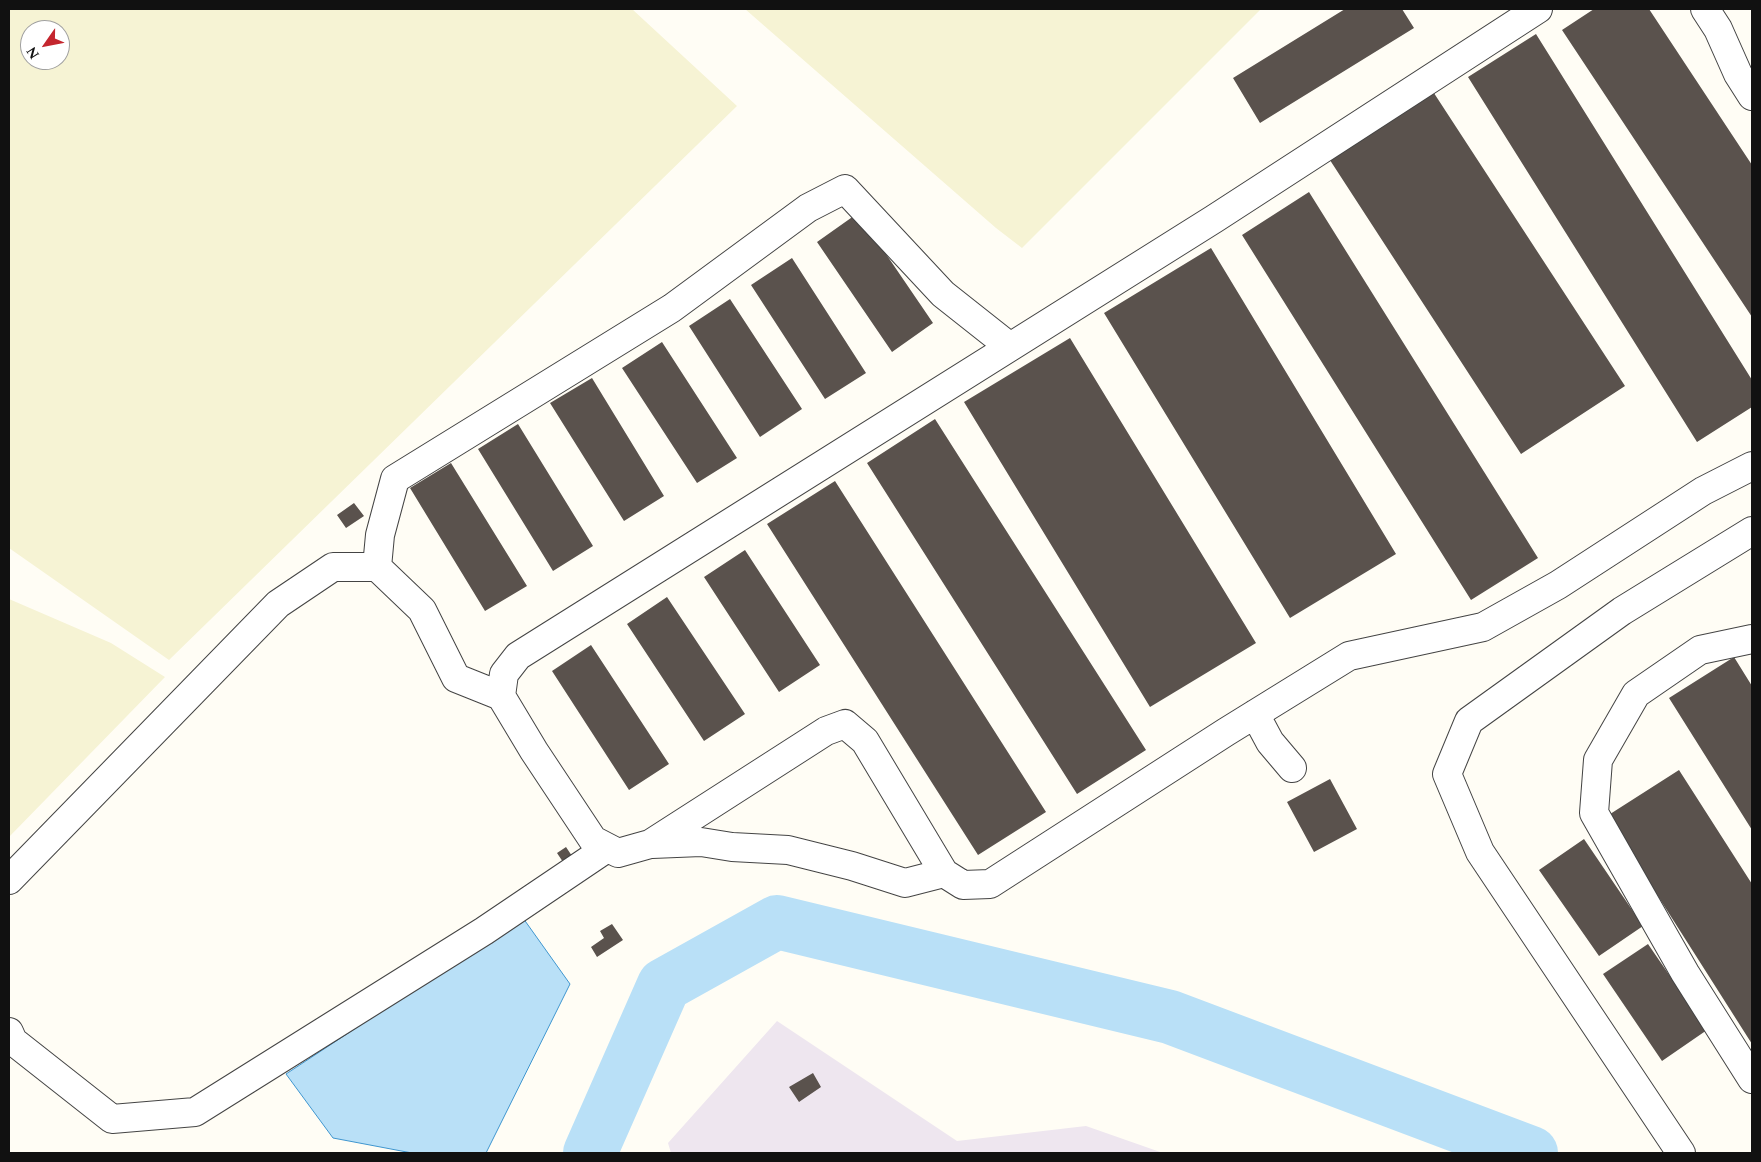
<!DOCTYPE html>
<style>
body{margin:0}
#map{position:relative;width:1761px;height:1162px;overflow:hidden;background:#fffdf5;font-family:Spectral,serif}
canvas{display:block}
.frame{position:absolute;inset:0;border:10px solid #111;pointer-events:none}
.north{position:absolute;left:20px;top:20px;width:50px;height:50px;box-sizing:border-box;background:#fff;border:1px solid #a0a0a0;border-radius:50%;rotate:237deg;font-size:14px;font-weight:700;line-height:20px;text-align:center;color:#111}
.north::after{content:'';display:block;margin:auto;width:18px;height:22px;background:#c4262e;clip-path:polygon(50% 0,100% 100%,50% 72%,0 100%)}
</style>
<div id="map">
<canvas width="1761" height="1162"></canvas>
<div class="frame"></div>
<div class="north">N</div>
</div>
<script>
const context = document.querySelector('canvas').getContext('2d');
context.lineJoin = 'round';
function fill(path, color) { context.fillStyle = color; context.fill(path, 'evenodd'); }
const poly = rows => new Path2D(rows.map(r => 'M' + r).join(''));
function strokePath(path, color, width, dash) { context.strokeStyle = color; context.lineWidth = width; context.lineCap = dash ? 'butt' : 'round'; context.setLineDash(dash || []); context.stroke(path); }
const industrial = poly([
 [777,1021,957,1141,1086,1126,1163,1153,671,1153,668,1143]
]);
const farmland = poly([
 [9,9,632,9,737,106,169,660,9,548],
 [30,30,60,30,60,60,30,60],
 [745,9,1261,9,1022,248,996,228],
 [9,599,111,643,165,677,9,837]
]);
const water = poly([
 [523,918,570,984,486,1153,412,1153,333,1138,286,1074,523,918]
]);
const river = poly([
 [590,1153,664,985,777,922,1170,1017,1531,1153]
]);
const building = poly([
 [1345,9,1402,9,1414,28,1260,123,1233,78],
 [1594,9,1649,9,1752,165,1752,317,1562,30],
 [1536,34,1752,380,1752,407,1697,442,1468,77],
 [1430,87,1625,386,1521,454,1326,154],
 [1309,192,1538,558,1471,600,1242,235],
 [858,213,933,323,892,352,817,242],
 [1211,248,1396,554,1290,618,1104,313],
 [792,258,866,373,825,399,751,285],
 [730,299,802,409,760,437,689,326],
 [1070,338,1256,643,1150,707,964,402],
 [662,342,737,458,697,483,622,368],
 [592,378,664,496,624,521,550,403],
 [935,419,1146,750,1077,794,867,463],
 [518,424,593,546,553,571,478,449],
 [451,463,527,586,485,611,410,488],
 [835,481,1046,812,978,855,767,524],
 [354,503,364,516,346,528,337,515],
 [745,550,820,665,779,692,704,577],
 [667,597,745,714,704,741,627,624],
 [591,645,669,764,629,790,552,671],
 [1734,657,1752,686,1752,830,1669,698],
 [1679,770,1752,884,1752,1044,1607,816],
 [1330,779,1357,829,1314,852,1287,802],
 [1584,839,1643,926,1599,956,1539,870],
 [566,847,574,859,565,865,557,853],
 [612,924,623,940,597,957,591,947,604,938,600,931],
 [1648,944,1707,1030,1662,1061,1603,974],
 [813,1073,821,1087,799,1102,789,1087]
]);
const minor = poly([
 [1538,9,1214,219,518,656,504,674,501,696,534,751,593,840,618,853,650,844,826,731,845,724,865,741,944,873,963,885,990,884,1226,732,1349,656,1483,627,1558,585,1703,491,1752,466],
 [1705,9,1718,29,1738,74,1752,96],
 [377,567,380,535,395,479,672,308,808,208,845,189,943,294,1010,347],
 [1752,639,1700,650,1636,694,1598,760,1594,813,1685,973,1752,1079],
 [1255,714,1270,742,1292,768],
 [652,844,701,842,732,847,788,850,852,866,905,883,944,873],
 [9,880,278,604,333,567,377,567,422,610,456,678,501,696],
 [9,1032,13,1041,112,1119,195,1112,484,931,607,848],
 [1681,1153,1480,852,1447,774,1469,721,1622,611,1752,531]
]);
fill(industrial, '#eee6ef');
fill(farmland, '#f6f3d4');
fill(water, '#b9e0f7');
strokePath(water, '#3f96cf', 1);
strokePath(river, '#b9e0f7', 54);
fill(building, '#5a524d');
strokePath(minor, '#444', 30);
strokePath(minor, '#fff', 28);
</script>
